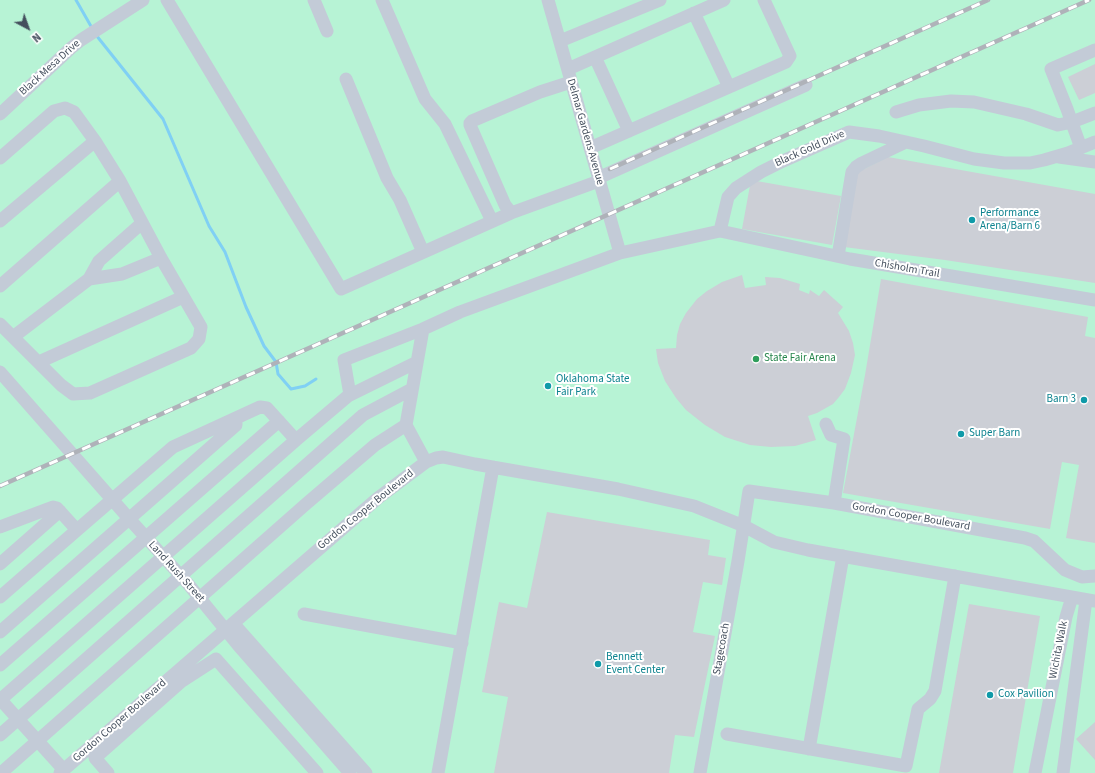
<!DOCTYPE html>
<style>
body{margin:0}
#map{position:relative;width:1095px;height:773px;overflow:hidden;background:#f1eeed;font-family:"Source Sans 3",sans-serif}
canvas{display:block}
.north{position:absolute;left:8px;top:8px;width:40px;height:40px;-webkit-text-stroke:3px #fff;paint-order:stroke;rotate:139deg;font-size:11px;font-weight:700;line-height:16px;text-align:center;color:#444f5d}
.north::after{content:'';display:block;margin:auto;width:14px;height:18px;background:#444f5d;clip-path:polygon(50% 0,100% 100%,50% 72%,0 100%)}
</style>
<div id="map">
<canvas width="1095" height="773"></canvas>
<div class="north">N</div>
</div>
<script>
const context = document.querySelector('canvas').getContext('2d');
context.lineJoin = 'round';
function fill(path, color) { context.fillStyle = color; context.fill(path, 'evenodd'); }
const poly = rows => new Path2D(rows.map(r => 'M' + r).join(''));
function strokePath(path, color, width, dash) { context.strokeStyle = color; context.lineWidth = width; context.lineCap = dash ? 'butt' : 'round'; context.setLineDash(dash || []); context.stroke(path); }
function write(font, color, halo, rows, align = 'center') {
  context.font = font + ' "Source Sans 3",sans-serif'; context.lineWidth = 4; context.setLineDash([]); context.textBaseline = 'middle'; context.strokeStyle = halo; context.fillStyle = color; for (const [text, x, y, turn = 0] of rows) {
    context.save(); context.translate(x, y); context.rotate((+turn || 0) * Math.PI / 180); context.textAlign = isNaN(turn) ? turn : align; if (halo) context.strokeText(text, 0, 0); context.fillText(text, 0, 0); context.restore();
  }
}
const green = poly([
 [0,0,1095,0,1095,773,0,773]
]);
const stream = poly([
 [76,0,92,28],
 [96,35,163,119,209,226,225,252,246,307,264,346,276,362,278,374,291,389,305,386,316,379]
]);
const building = poly([
 [1095,64,1095,93,1079,100,1068,77],
 [888,157,1095,194,1095,283,945,260,844,247,856,173],
 [751,180,841,196,832,245,742,229],
 [742,275,745,288,766,285,765,277,780,278,800,284,799,290,809,294,810,290,819,296,824,290,843,307,838,313,849,331,853,343,855,355,851,373,845,389,839,397,833,404,817,413,808,416,816,440,795,446,771,447,750,445,725,437,705,425,686,410,676,398,665,381,658,363,656,349,676,348,677,335,680,324,686,313,697,299,707,291,722,282],
 [881,279,1088,317,1085,336,1095,338,1095,543,1066,538,1079,465,1062,462,1050,529,843,493,865,375],
 [547,512,710,540,708,555,726,558,722,585,703,582,693,632,715,636,694,737,675,735,669,773,494,773,508,697,482,692,499,602,527,608],
 [969,604,1040,616,1013,773,939,773],
 [1095,722,1095,760,1076,739]
]);
const minor = poly([
 [167,0,341,289,511,213],
 [314,0,327,31],
 [382,0,425,99,445,124,492,221],
 [548,0,620,253],
 [694,13,729,87],
 [560,41,660,0],
 [595,57,629,131],
 [568,69,724,0],
 [346,79,387,178,400,200,423,252],
 [571,82,540,92,472,121,470,123,470,125,505,205,511,213,599,181],
 [896,112,919,105,951,101,974,102,1026,114,1058,125,1072,122,1095,113],
 [0,114,71,48,81,40,143,0],
 [590,148,786,62,790,56,764,0],
 [1081,148,1067,109,1051,69,1095,50],
 [1059,157,1095,162],
 [0,158,54,111,65,108,74,112,95,141,120,181,161,258,201,327,199,339,191,348,90,393,73,394,61,385,0,324],
 [598,178,806,85],
 [0,221,95,141],
 [720,231,850,259,1095,300],
 [838,256,852,172,856,167,862,163,906,142],
 [89,279,99,261,142,223],
 [0,286,120,181],
 [13,337,89,279,122,274,161,258],
 [39,362,183,297],
 [0,372,132,522,189,585,238,645,350,773],
 [350,395,344,360,423,329],
 [826,424,831,435,844,439,834,503],
 [426,462,406,425,423,329,460,312,620,253,720,231,728,197,736,188,761,172,783,161,849,132,879,136,924,146,974,159,1004,163,1030,163,1044,160,1068,153,1095,142],
 [0,527,53,507,57,508,77,530,173,447,260,407,267,408,296,440,348,396,417,362],
 [0,564,60,511],
 [0,597,77,530],
 [304,614,462,643],
 [233,623,366,773],
 [0,632,236,425,236,418],
 [0,665,279,421],
 [0,699,64,770],
 [0,700,296,440],
 [727,734,906,766,918,709,930,699,935,691,955,576],
 [0,735,363,415,412,389],
 [809,749,843,556],
 [1,773,306,504,375,445,406,425],
 [60,773,378,498,426,462,436,458,443,457,475,464,618,489,694,506,744,526,774,542,808,550,1095,601],
 [108,773,95,758,182,681,216,659,317,773],
 [438,773,493,467],
 [700,773,738,561,749,491,834,503,1025,538,1034,541,1065,570,1082,577,1095,576],
 [1035,773,1066,617,1072,597],
 [1063,773,1086,600]
]);
const rail = poly([
 [610,169,988,0],
 [0,486,1089,0]
]);
const markers = [
 [972,220,4,"#0f9aa8"],
 [756,359,4,"#2e9e5b"],
 [548,386,4,"#0f9aa8"],
 [1084,400,4,"#0f9aa8"],
 [961,434,4,"#0f9aa8"],
 [598,664,4,"#0f9aa8"],
 [990,695,4,"#0f9aa8"]
];
const streetNames = [
 ["Black Mesa Drive",50,68,-42],
 ["Delmar Gardens Avenue",585,132,74],
 ["Black Gold Drive",810,149,-24],
 ["Chisholm Trail",907,269,10],
 ["Gordon Cooper Boulevard",366,510,-39],
 ["Gordon Cooper Boulevard",911,517,10],
 ["Land Rush Street",176,572,48],
 ["Stagecoach",722,649,-80],
 ["Wichita Walk",1059,650,-79],
 ["Gordon Cooper Boulevard",120,721,-41]
];
const cultureNames = [
 ["Performance",980,214],
 ["Arena/Barn 6",980,227],
 ["Oklahoma State",556,380],
 ["Fair Park",556,393],
 ["Barn 3",1076,400,"right"],
 ["Super Barn",969,434],
 ["Bennett",606,658],
 ["Event Center",606,671],
 ["Cox Pavilion",998,695]
];
const leisureNames = [
 ["State Fair Arena",764,359]
];
fill(green, '#b7f3d5');
strokePath(stream, '#80d0f4', 3);
fill(building, '#cccfd6');
strokePath(minor, '#c3cbd7', 13);
strokePath(rail, '#afb2b9', 4.5);
strokePath(rail, '#fff', 3, [9]);
for (const [x, y, r, color] of markers) { const dot = new Path2D(); dot.arc(x, y, r, 0, 2 * Math.PI); context.fillStyle = color; context.fill(dot); strokePath(dot, '#fff', 1.5); }
write('11px', '#444f5d', '#fff', streetNames);
write('11px', '#0d838f', '#fff', cultureNames, 'left');
write('11px', '#27864d', '#fff', leisureNames, 'left');
</script>
